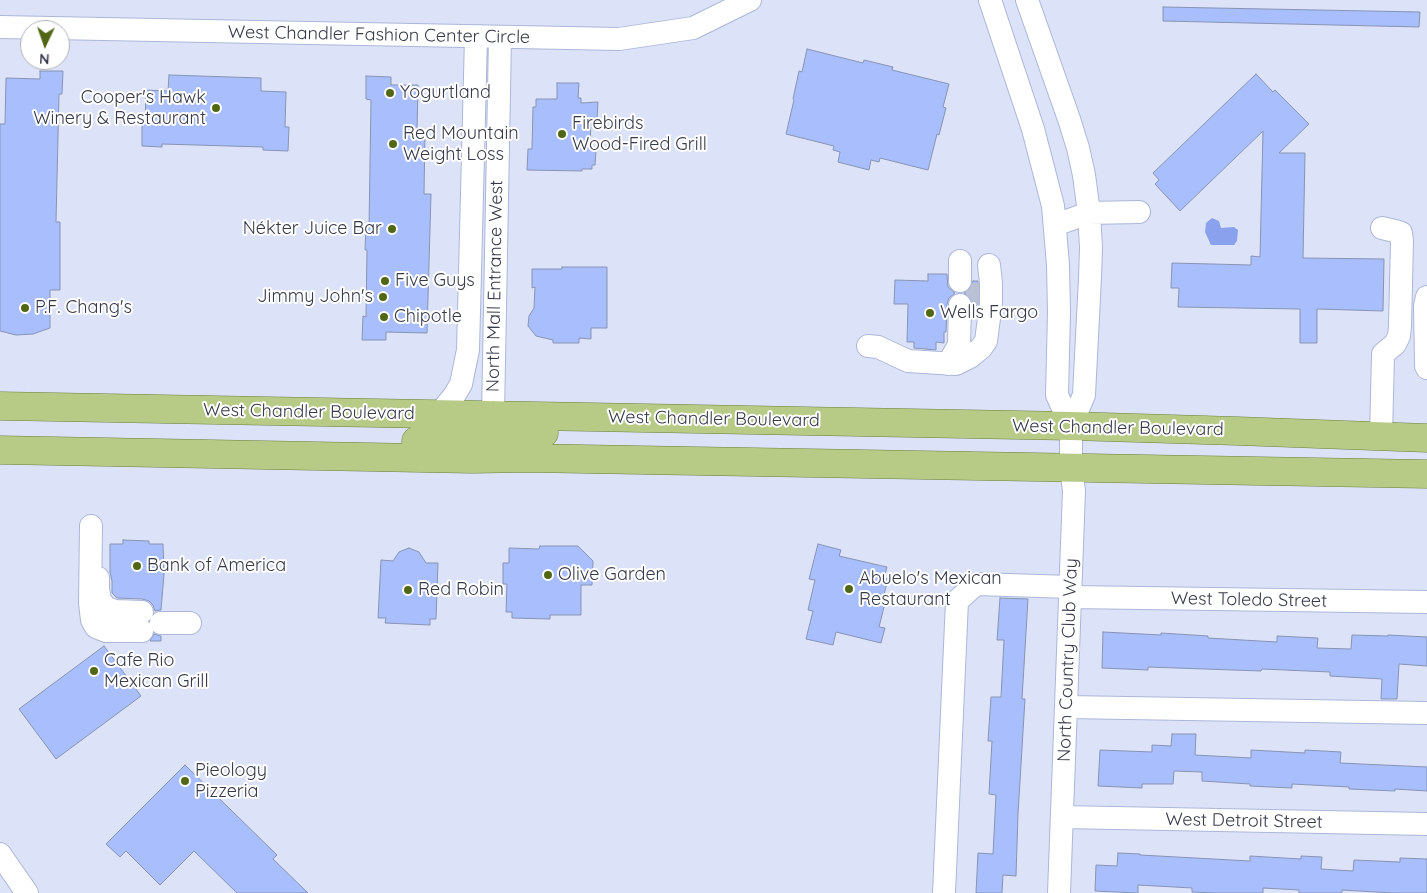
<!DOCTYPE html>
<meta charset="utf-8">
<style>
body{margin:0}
#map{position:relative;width:1427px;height:893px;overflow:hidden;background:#dce3f8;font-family:Quicksand,sans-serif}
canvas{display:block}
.north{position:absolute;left:20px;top:20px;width:50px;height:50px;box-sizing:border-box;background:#fff;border:1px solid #afb1b6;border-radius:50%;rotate:183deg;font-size:14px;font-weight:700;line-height:20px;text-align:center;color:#373b49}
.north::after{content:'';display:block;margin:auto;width:18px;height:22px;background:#526715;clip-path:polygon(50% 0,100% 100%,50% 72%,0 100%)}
</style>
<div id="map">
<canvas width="1427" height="893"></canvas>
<div class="north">N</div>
</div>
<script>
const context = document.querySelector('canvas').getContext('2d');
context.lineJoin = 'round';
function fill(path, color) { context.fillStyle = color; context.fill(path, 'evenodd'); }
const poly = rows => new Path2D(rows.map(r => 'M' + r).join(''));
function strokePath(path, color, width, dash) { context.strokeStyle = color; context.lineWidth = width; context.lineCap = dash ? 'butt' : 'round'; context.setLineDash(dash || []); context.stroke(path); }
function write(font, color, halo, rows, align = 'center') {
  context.font = font + ' Quicksand,sans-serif'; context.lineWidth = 4; context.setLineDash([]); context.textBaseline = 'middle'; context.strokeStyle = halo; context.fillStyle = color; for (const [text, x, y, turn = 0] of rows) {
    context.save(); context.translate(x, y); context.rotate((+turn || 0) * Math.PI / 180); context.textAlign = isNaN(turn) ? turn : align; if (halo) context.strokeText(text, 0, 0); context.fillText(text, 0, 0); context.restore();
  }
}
const water = poly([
 [1212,218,1219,221,1221,228,1234,227,1238,230,1237,241,1234,245,1211,245,1205,232,1206,223]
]);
const building = poly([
 [1163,7,1420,12,1419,27,1163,21,1163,7],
 [807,49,863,63,864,60,893,67,892,70,949,84,943,107,946,108,939,135,937,134,928,170,880,158,879,162,871,160,869,170,838,162,840,152,833,150,834,146,786,134,794,100,793,99,799,71,802,72,807,49],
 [40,71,63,71,62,94,59,94,56,222,60,222,60,290,50,290,50,328,33,334,16,335,0,331,0,124,5,124,6,78,40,79,40,71],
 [1256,74,1273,92,1275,90,1309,124,1279,153,1305,153,1303,258,1384,259,1383,311,1317,309,1317,343,1300,343,1300,309,1178,307,1179,288,1171,288,1172,263,1251,265,1251,256,1260,257,1263,131,1180,211,1155,184,1159,180,1153,173,1256,74],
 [169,75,261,78,261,91,286,92,285,127,289,127,288,151,263,150,263,147,162,144,162,147,142,146,142,124,145,125,146,90,168,91,169,75],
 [366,76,391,77,391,85,418,85,417,131,425,131,424,194,431,194,427,333,386,332,386,340,362,340,363,316,366,317,367,250,365,250,366,228,369,228,371,100,366,99,366,76],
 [557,83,579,83,578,98,581,98,581,103,598,102,597,119,591,119,590,149,596,150,595,165,592,165,592,169,582,169,582,171,527,170,528,149,532,149,533,107,536,107,536,99,557,99,557,83],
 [562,267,607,267,607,328,591,328,591,339,579,338,579,343,553,343,553,340,536,336,528,326,529,316,534,308,535,287,532,288,532,269,562,269,562,267],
 [928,274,947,274,948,287,955,293,949,298,947,304,946,332,944,332,944,343,936,342,936,350,914,348,914,342,907,342,908,304,894,304,895,280,928,281,928,274],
 [973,281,978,281,977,305,973,305,971,298,964,293,971,288,973,281],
 [123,540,149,541,149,544,163,544,164,574,161,610,155,611,153,605,149,601,142,599,117,598,112,593,112,581,110,572,110,544,123,544,123,540],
 [818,544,841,550,839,556,887,567,884,578,888,579,883,598,886,599,879,627,885,628,881,643,836,632,833,645,806,639,813,611,808,610,815,580,809,579,818,544],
 [540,546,578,546,593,561,592,585,581,585,581,615,550,615,550,619,512,618,512,612,506,612,507,584,503,584,503,563,509,563,509,548,539,549,540,546],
 [409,548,419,552,426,563,438,563,436,619,430,619,430,625,385,623,386,618,378,618,381,560,393,561,399,552,409,548],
 [1000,598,1028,599,1022,699,1025,699,1018,814,1016,876,1003,875,1002,893,976,893,978,853,993,854,996,795,989,794,992,741,988,741,991,697,1001,697,1004,640,997,640,1000,598],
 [1103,632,1161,635,1161,633,1208,636,1208,638,1277,642,1277,636,1318,638,1317,648,1351,649,1352,635,1388,636,1388,635,1427,637,1427,666,1399,664,1397,699,1381,699,1382,679,1330,676,1330,672,1262,669,1261,671,1148,667,1148,670,1102,668,1103,632],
 [154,634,161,636,161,641,150,641,154,634],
 [104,646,141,696,56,759,19,709,104,646],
 [1172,734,1196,734,1195,755,1251,758,1251,750,1305,753,1305,750,1341,752,1340,763,1427,767,1427,791,1395,789,1395,791,1349,789,1349,787,1292,784,1292,788,1250,786,1250,784,1202,781,1202,772,1174,771,1173,784,1142,784,1142,788,1098,786,1100,750,1152,752,1152,745,1171,746,1172,734],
 [185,765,277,855,273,859,308,893,237,893,194,851,160,885,126,851,120,857,106,844,185,765],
 [1118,853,1140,854,1140,855,1250,861,1250,856,1301,859,1301,856,1322,857,1321,869,1353,871,1354,860,1400,862,1400,858,1427,859,1427,893,1393,893,1342,890,1342,893,1299,893,1299,890,1263,888,1263,893,1215,893,1192,892,1192,888,1138,885,1138,893,1095,891,1096,865,1117,866,1118,853]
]);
const minorTunnel = poly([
 [977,305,977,281]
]);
const minor = poly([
 [990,0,1033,129,1053,206,1058,265,1059,312,1057,395,1071,426],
 [1027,0,1069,119,1078,148,1084,175,1089,213,1091,248,1090,278,1084,395,1071,426,1071,467,1074,491,1059,893],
 [0,27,619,39,693,28,750,0],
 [1055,225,1089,213,1139,212],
 [960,281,960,261],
 [1427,297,1425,306,1426,366,1427,368],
 [868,346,878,347,908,361,956,364,970,357,981,348,986,341,991,303,991,283,989,265],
 [948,364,959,345,960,305],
 [439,414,454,396,461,384,468,350,476,37],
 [493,415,500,37],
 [1381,437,1383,354,1395,344,1399,336,1400,326,1402,241,1401,233,1395,231,1382,228],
 [91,526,90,603,92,620,96,627,106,631,142,631],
 [98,578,98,589,100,600,106,608,115,611,142,612],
 [1071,597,1427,602],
 [161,623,190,623],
 [1067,707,1427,713],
 [1062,817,1427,824],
 [0,854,27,893],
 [944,893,957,601,976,584,1071,587]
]);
const major = poly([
 [0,406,1071,426,1237,431,1427,438],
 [416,441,443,441,459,439,468,436,493,415],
 [0,450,473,459,527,458,1427,474],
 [473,459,502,437,508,434,514,433,544,433]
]);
const markers = [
 [390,93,5,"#526715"],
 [216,108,5,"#526715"],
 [562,134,5,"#526715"],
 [393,144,5,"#526715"],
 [392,229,5,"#526715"],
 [385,281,5,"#526715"],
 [383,297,5,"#526715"],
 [25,308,5,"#526715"],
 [930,313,5,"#526715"],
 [384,317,5,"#526715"],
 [137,566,5,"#526715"],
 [548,575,5,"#526715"],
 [849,589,5,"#526715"],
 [408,590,5,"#526715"],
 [94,671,5,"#526715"],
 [185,781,5,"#526715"]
];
const streetNames = [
 ["West Chandler Fashion Center Circle",379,35,1],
 ["North Mall Entrance West",495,286,-89],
 ["West Chandler Boulevard",309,412,1],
 ["West Chandler Boulevard",714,419,1],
 ["West Chandler Boulevard",1118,428,1],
 ["West Toledo Street",1249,600,1],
 ["North Country Club Way",1068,660,-88],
 ["West Detroit Street",1244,821,1]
];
const poiNames = [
 ["Yogurtland",400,93],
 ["Cooper's Hawk",206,98,"right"],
 ["Winery & Restaurant",206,119,"right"],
 ["Firebirds",572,124],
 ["Wood-Fired Grill",572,145],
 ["Red Mountain",403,134],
 ["Weight Loss",403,155],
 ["Nékter Juice Bar",382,229,"right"],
 ["Five Guys",395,281],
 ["Jimmy John's",373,297,"right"],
 ["P.F. Chang's",35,308],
 ["Wells Fargo",940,313],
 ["Chipotle",394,317],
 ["Bank of America",147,566],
 ["Olive Garden",558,575],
 ["Abuelo's Mexican",859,579],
 ["Restaurant",859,600],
 ["Red Robin",418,590],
 ["Cafe Rio",104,661],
 ["Mexican Grill",104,682],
 ["Pieology",195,771],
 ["Pizzeria",195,792]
];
fill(water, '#8aa2ed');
fill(building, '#a9befc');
strokePath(building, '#8793b3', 1);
strokePath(minorTunnel, '#bbc1d5', 22, [22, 11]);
strokePath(minor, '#abb7d9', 24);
strokePath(major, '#6b813c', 29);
strokePath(minor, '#fff', 22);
strokePath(major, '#b7ca86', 28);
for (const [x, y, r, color] of markers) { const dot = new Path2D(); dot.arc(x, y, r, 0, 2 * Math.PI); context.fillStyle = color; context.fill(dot); strokePath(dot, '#fff', 2); }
write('18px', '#373b49', '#fff', streetNames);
write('18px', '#373b49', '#fff', poiNames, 'left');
</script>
